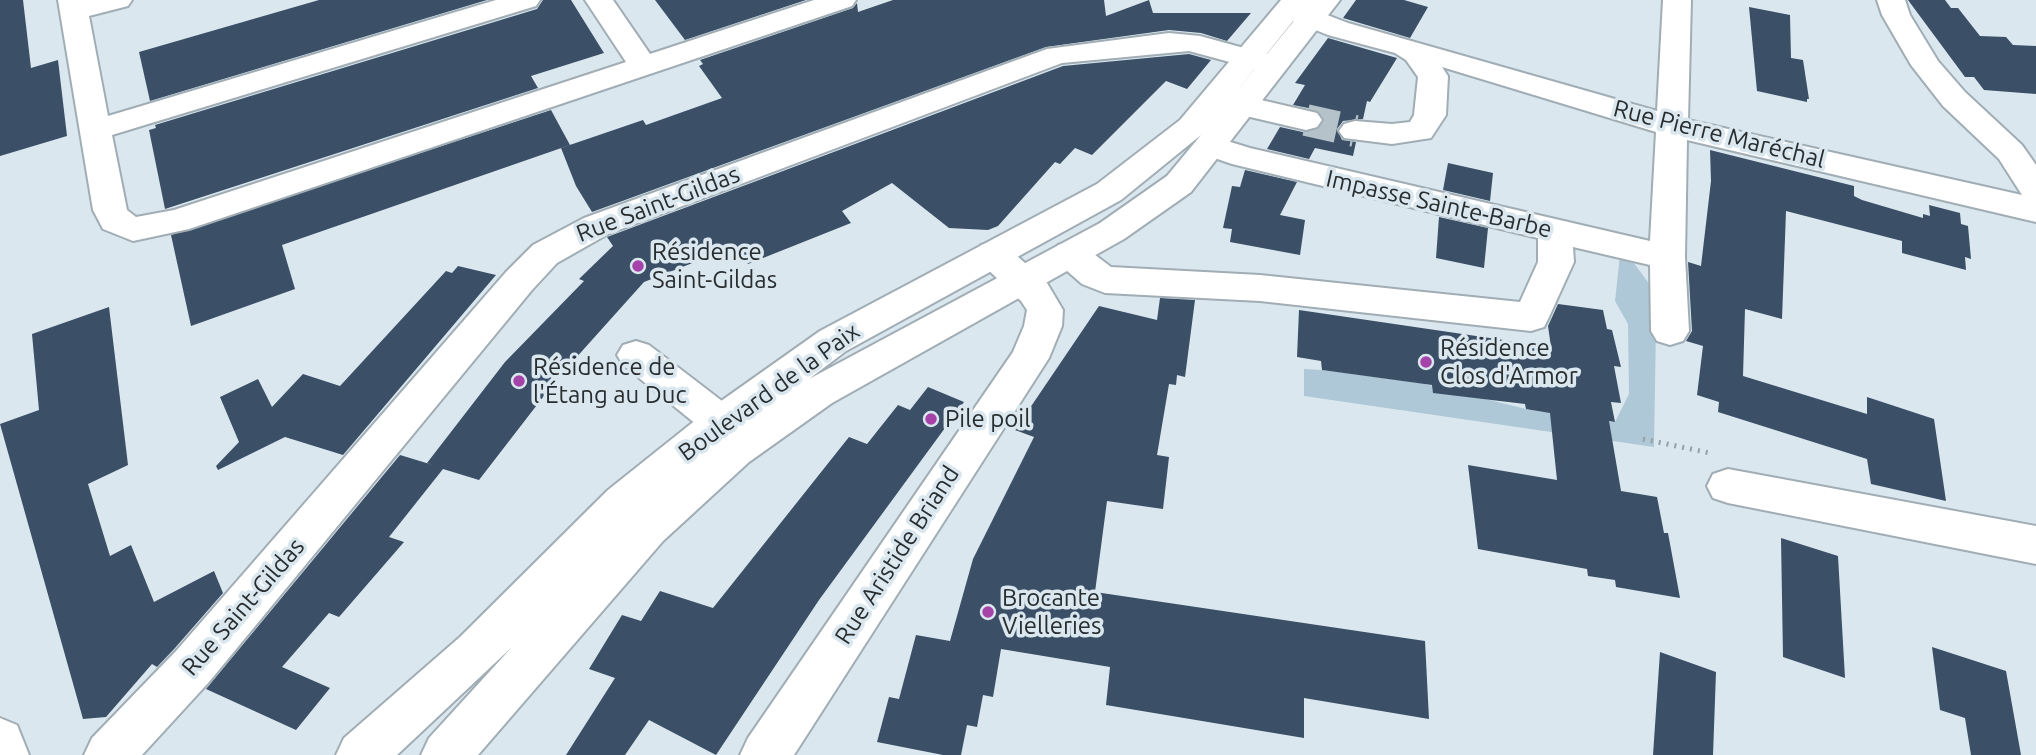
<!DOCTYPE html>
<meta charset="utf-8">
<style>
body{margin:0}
canvas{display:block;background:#dae7ef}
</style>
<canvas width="2036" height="755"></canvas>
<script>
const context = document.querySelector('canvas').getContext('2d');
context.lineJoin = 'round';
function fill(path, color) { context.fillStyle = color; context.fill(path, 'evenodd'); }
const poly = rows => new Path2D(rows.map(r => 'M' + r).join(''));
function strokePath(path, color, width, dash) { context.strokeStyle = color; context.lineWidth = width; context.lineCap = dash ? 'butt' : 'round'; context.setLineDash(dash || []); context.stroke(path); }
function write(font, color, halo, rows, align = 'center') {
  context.font = font + ' Ubuntu,sans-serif'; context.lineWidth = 7; context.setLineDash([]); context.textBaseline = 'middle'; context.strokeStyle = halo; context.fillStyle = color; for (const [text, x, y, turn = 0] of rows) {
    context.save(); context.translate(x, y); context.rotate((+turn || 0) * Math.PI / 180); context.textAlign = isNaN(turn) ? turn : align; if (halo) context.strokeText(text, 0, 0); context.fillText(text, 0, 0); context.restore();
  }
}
const green = poly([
 [1620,255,1633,262,1653,289,1656,326,1654,447,1304,396,1304,369,1322,370,1421,383,1526,409,1615,422,1629,394,1628,324,1615,301]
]);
const building = poly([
 [0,0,23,0,31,68,58,60,67,136,0,156],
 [319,0,487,0,150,101,139,52],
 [543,0,571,0,604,53,531,76,538,88,165,209,149,130,156,128,155,125,537,9],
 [655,0,806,0,685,40],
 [893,0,1104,0,1106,16,1149,0,1153,13,1251,13,1227,41,1201,33,1169,30,1046,47,592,212,576,186,561,148,643,120,646,125,722,98,699,66,703,64,700,60,853,8,857,3,858,12],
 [1356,0,1404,0,1428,7,1410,38,1343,18],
 [1908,0,1945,0,1951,8,1958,8,1980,36,2006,37,2013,45,2036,46,2036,94,1984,90,1974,77,1965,77],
 [1749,7,1790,15,1791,58,1803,60,1809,99,1807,99,1807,102,1757,91],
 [1328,38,1397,58,1370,102,1367,101,1363,119,1343,121,1337,129,1342,140,1356,142,1353,156,1315,148,1309,159,1267,149,1280,127,1307,133,1318,130,1324,122,1318,110,1293,105,1305,85,1295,83],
 [1189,54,1211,60,1187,89,1166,81,1092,155,1075,148,1060,164,1055,162,998,226,988,230,949,228,892,183,842,211,851,223,748,264,736,246,644,282,557,379,479,480,443,469,389,537,404,542,339,617,329,613,282,667,330,688,296,730,206,689,400,455,433,465,427,463,505,362,584,281,579,279,613,246,607,237,1063,66],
 [551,110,570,145,282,245,295,289,191,326,171,235],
 [1710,150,1854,186,1854,196,1862,200,1923,218,1923,214,1930,216,1929,205,1960,213,1961,224,1968,226,1971,259,1965,257,1966,270,1902,253,1902,241,1786,211,1782,319,1745,309,1743,376,1867,414,1867,397,1934,419,1946,501,1871,484,1867,459,1718,412,1719,402,1697,395,1703,346,1686,341,1692,331,1688,262,1701,266,1711,181],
 [1448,163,1493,173,1490,201,1443,190],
 [1245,170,1297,182,1280,215,1305,220,1300,255,1230,242,1232,229,1223,228,1232,186,1240,187],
 [1439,217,1488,228,1484,268,1436,258],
 [458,266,496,275,343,455,285,437,218,470,216,466,239,442,220,397,258,379,272,407,303,374,340,386,446,271,452,273],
 [1160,298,1195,300,1185,377,1177,375,1176,385,1169,384,1157,455,1169,457,1163,509,1107,501,1095,592,1425,641,1429,719,1304,698,1304,738,1106,705,1110,667,1001,649,993,697,983,695,977,727,967,725,961,755,943,755,877,742,889,697,899,699,916,635,950,641,973,559,1034,437,1015,430,1099,306,1157,320],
 [1558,304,1603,310,1607,329,1612,330,1621,367,1614,366,1621,403,1611,402,1615,422,1609,421,1621,491,1657,497,1664,533,1668,533,1680,598,1616,587,1615,580,1588,576,1587,569,1478,549,1468,465,1557,480,1550,413,1526,409,1525,404,1433,393,1432,385,1322,370,1321,361,1297,357,1299,310,1551,347,1548,326],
 [109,307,128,465,88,484,110,556,131,545,154,602,214,571,223,593,175,648,157,667,152,664,106,717,83,719,0,424,39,410,32,334],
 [928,387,964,402,819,600,716,755,649,720,625,755,566,755,615,678,589,669,622,615,641,621,660,591,713,608,849,437,867,444,898,405,910,410],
 [1781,538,1838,556,1845,678,1783,657],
 [1932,647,2006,671,2021,755,1971,755,1965,718,1940,710],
 [1660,652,1716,672,1713,755,1653,755]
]);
const minorTunnel = poly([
 [1306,120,1355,131]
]);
const path = poly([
 [1643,439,1710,453]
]);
const minor = poly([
 [58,0,132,0,128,6,89,16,108,116,496,0,540,0,536,6,112,135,127,210,136,217,174,210,626,62,585,0,613,0,650,54,814,0,856,0,852,6,189,229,133,241,103,229,93,210,58,0],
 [1297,0,1325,0,1317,11,1348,23,1657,111,1663,0,1691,0,1688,120,2022,195,1999,159,1943,106,1911,65,1882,15,1877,0,1905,0,1910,15,1938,61,1965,92,2022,145,2036,165,2036,222,1687,140,1685,257,1689,331,1683,341,1670,345,1657,341,1651,331,1650,265,1573,247,1574,262,1549,317,1544,327,1531,331,1260,301,1105,293,1082,284,1058,263,1052,254,1058,245,1070,242,1082,245,1111,267,1260,275,1520,302,1538,262,1538,238,1232,164,1200,153,1195,146,1200,139,1211,136,1250,148,1650,241,1656,132,1442,67,1448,76,1446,115,1431,138,1392,144,1344,138,1339,131,1344,124,1355,121,1392,124,1410,122,1414,115,1418,77,1406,60,1395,53,1328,35,1293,21,1288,12,1297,0],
 [1169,33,1200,36,1284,59,1289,65,1284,71,1274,74,1189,51,1062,63,608,234,557,263,532,290,209,682,142,755,84,755,92,738,177,650,506,272,533,245,584,218,1047,49,1169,33],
 [1244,96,1317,113,1322,120,1317,127,1306,130,1233,113,1229,106,1233,99,1244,96],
 [993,242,1005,245,1047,283,1063,310,1062,326,1049,358,794,755,740,755,748,738,1013,352,1024,326,1027,310,1021,301,981,263,975,254,981,245,993,242],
 [636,341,649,345,735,411,741,422,735,433,721,438,707,433,623,365,617,355,623,345,636,341],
 [1728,469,2036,526,2036,564,1728,503,1713,498,1707,486,1713,474,1728,469]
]);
const major = poly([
 [1281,0,1310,0,1235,93,1311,0,1340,0,1191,192,1124,239,832,403,749,462,663,541,478,755,421,755,429,738,512,647,397,755,336,755,344,738,460,637,608,490,707,411,820,331,1097,184,1180,120,1281,0],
 [1201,135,1167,176,1100,223,809,379,846,351,1121,200,1201,135],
 [0,718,17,725,29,755,0,755,0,718]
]);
const markers = [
 [638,266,7,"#a643a9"],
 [1426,362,7,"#a643a9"],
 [519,381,7,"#a643a9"],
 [931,419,7,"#a643a9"],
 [988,612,7,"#a643a9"]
];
const streetNames = [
 ["Rue Pierre Maréchal",1719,134,14],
 ["Rue Saint-Gildas",658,204,-21],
 ["Impasse Sainte-Barbe",1439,204,13],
 ["Boulevard de la Paix",769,392,-36],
 ["Rue Aristide Briand",897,555,-57],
 ["Rue Saint-Gildas",243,607,-49]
];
const poiNames = [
 ["Résidence",652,252],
 ["Saint-Gildas",652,280],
 ["Résidence",1440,348],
 ["Clos d'Armor",1440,376],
 ["Résidence de",533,367],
 ["l'Étang au Duc",533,395],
 ["Pile poil",945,419],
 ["Brocante",1002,598],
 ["Vielleries",1002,626]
];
fill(green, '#aec8d7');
fill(building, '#3b4f66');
strokePath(minorTunnel, '#b6c2c9', 32, [32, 16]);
strokePath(minor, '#a1adb4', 4);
strokePath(major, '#a1adb4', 4);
strokePath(path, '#96a0a5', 5, [2, 6]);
fill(minor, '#fff');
fill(major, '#fff');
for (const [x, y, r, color] of markers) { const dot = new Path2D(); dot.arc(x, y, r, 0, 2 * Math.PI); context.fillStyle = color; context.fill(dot); strokePath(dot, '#dae7ef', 2.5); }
write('24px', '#282d2f', '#dae7ef', streetNames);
write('24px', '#282d2f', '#dae7ef', poiNames, 'left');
</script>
